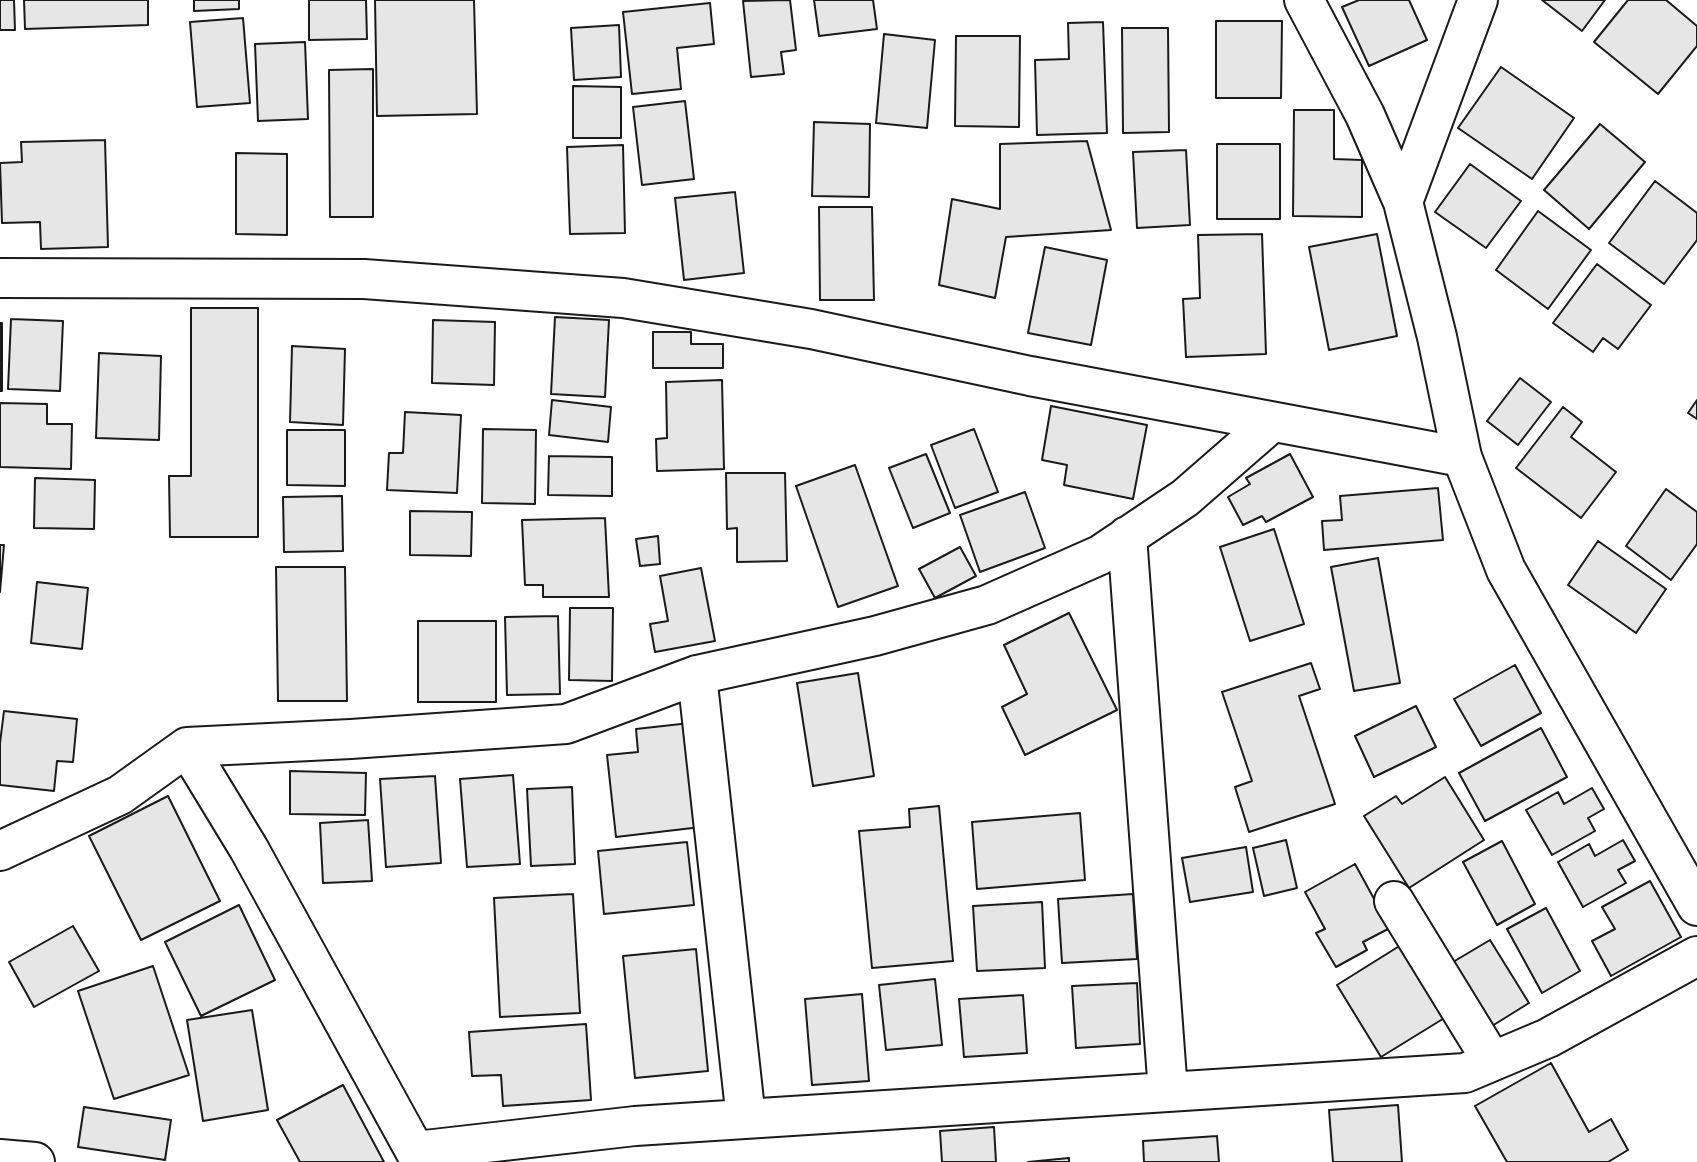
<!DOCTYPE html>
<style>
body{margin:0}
canvas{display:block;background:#fff}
</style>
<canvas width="1697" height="1162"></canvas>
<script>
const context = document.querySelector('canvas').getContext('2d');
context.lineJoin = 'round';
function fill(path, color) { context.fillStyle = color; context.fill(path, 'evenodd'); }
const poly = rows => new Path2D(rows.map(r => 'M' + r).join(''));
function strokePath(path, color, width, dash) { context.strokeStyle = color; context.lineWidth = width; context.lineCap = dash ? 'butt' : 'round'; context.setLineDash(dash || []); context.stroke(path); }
const building = poly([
 [0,0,14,0,15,30,0,30,0,0],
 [24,0,148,0,148,25,25,29,24,0],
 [194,0,239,0,239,9,194,11,194,0],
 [309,0,366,0,367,39,309,40,309,0],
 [375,0,474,0,477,114,377,116,375,0],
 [790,0,796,50,781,52,784,74,751,77,743,1,790,0],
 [814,0,873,0,877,29,819,36,814,0],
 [1359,0,1409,0,1427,40,1369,66,1342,7,1359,0],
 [1542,0,1605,0,1582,31,1542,0],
 [1628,0,1666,0,1697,26,1697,46,1658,94,1594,42,1628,0],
 [710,3,714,44,677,48,681,89,632,94,623,12,710,3],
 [243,18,250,103,197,107,190,22,243,18],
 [1216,21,1282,21,1281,98,1216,98,1216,21],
 [1103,22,1107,133,1037,135,1035,60,1069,59,1068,23,1103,22],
 [619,25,621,77,574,80,571,28,619,25],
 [1122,28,1168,28,1169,132,1123,133,1122,28],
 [884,34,935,40,927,128,876,123,884,34],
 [956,36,1020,36,1019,127,955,126,956,36],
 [305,42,308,119,258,121,255,44,305,42],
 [1501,67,1574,118,1532,179,1458,128,1501,67],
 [373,69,373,217,330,217,329,70,373,69],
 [573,86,621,87,621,138,573,138,573,86],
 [685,101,694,179,642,185,633,107,685,101],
 [1294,110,1334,110,1334,159,1362,160,1362,217,1293,216,1294,110],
 [814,122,870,124,869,197,812,196,814,122],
 [1600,124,1645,162,1589,229,1544,190,1600,124],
 [105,140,108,247,41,249,40,222,2,223,0,163,22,162,21,142,105,140],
 [1087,141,1111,230,1006,237,995,298,939,285,952,199,1000,209,1000,144,1087,141],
 [1217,144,1280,144,1280,219,1217,219,1217,144],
 [623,145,625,233,570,234,567,147,623,145],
 [1186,150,1190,225,1137,228,1133,152,1186,150],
 [236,153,287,154,287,235,236,234,236,153],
 [1470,164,1521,201,1486,248,1435,212,1470,164],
 [1655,181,1697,213,1697,240,1664,284,1609,243,1655,181],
 [735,192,744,273,684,280,675,198,735,192],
 [819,207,872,207,874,300,820,300,819,207],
 [1538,211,1591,250,1548,309,1496,270,1538,211],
 [1262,234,1266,354,1186,357,1183,299,1200,298,1198,235,1262,234],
 [1377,234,1397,336,1329,350,1309,247,1377,234],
 [1045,247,1107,260,1091,345,1028,333,1045,247],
 [1597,264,1651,305,1618,349,1603,338,1593,352,1553,323,1597,264],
 [191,308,258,308,258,537,170,537,169,476,191,476,191,308],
 [555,317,609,320,605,397,551,394,555,317],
 [11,319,63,321,60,391,8,389,11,319],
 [433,320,495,322,494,385,432,383,433,320],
 [0,323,2,323,2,391,0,391,0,323],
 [653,332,691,332,691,344,723,344,723,368,653,368,653,332],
 [292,346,345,349,343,425,290,422,292,346],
 [99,353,161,356,159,440,96,438,99,353],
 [1520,378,1551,402,1518,445,1487,421,1520,378],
 [722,380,724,469,657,471,656,439,667,438,666,382,722,380],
 [552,400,611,407,608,442,549,435,552,400],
 [1697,400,1697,419,1688,413,1697,400],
 [0,403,47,404,47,424,72,424,71,469,0,467,0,403],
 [1051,406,1147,425,1133,499,1064,485,1067,465,1042,460,1051,406],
 [1563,407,1582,422,1571,437,1616,472,1581,518,1516,468,1563,407],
 [405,412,461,415,457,493,387,490,389,453,403,453,405,412],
 [483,429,536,430,535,504,482,503,483,429],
 [974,429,998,492,955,508,931,445,974,429],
 [287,430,345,430,345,486,287,485,287,430],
 [926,454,950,513,913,528,889,468,926,454],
 [1290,454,1313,497,1266,522,1262,516,1243,525,1228,497,1250,484,1246,478,1290,454],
 [549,456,612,457,612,496,548,495,549,456],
 [855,465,898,586,838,607,796,486,855,465],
 [726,473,785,473,787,561,737,562,737,528,727,529,726,473],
 [35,478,95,480,94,529,34,528,35,478],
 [1438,488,1443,540,1324,550,1322,521,1342,520,1340,496,1438,488],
 [1666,489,1697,512,1697,544,1671,580,1626,546,1666,489],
 [1025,492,1045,548,980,572,960,515,1025,492],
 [342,496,343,551,284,552,283,497,342,496],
 [410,511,472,512,471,556,410,555,410,511],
 [605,518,609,597,543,597,543,585,525,585,522,520,605,518],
 [1274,529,1304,624,1250,641,1220,547,1274,529],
 [658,536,660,564,640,566,636,539,658,536],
 [1598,541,1666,589,1636,633,1568,585,1598,541],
 [0,545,4,545,0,592,0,545],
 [960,547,976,576,935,598,919,569,960,547],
 [1378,558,1400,683,1354,691,1331,567,1378,558],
 [276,567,345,567,347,701,278,701,276,567],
 [701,568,715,641,655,652,650,624,668,621,660,576,701,568],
 [37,582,88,588,82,649,31,643,37,582],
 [570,608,613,608,612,681,569,680,570,608],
 [1069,613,1117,710,1025,755,1002,707,1027,694,1004,645,1069,613],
 [558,616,560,694,507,695,505,617,558,616],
 [418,621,496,621,496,702,418,702,418,621],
 [1311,663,1320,689,1299,696,1335,804,1249,832,1235,787,1252,781,1222,692,1311,663],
 [1515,665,1541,713,1481,746,1454,699,1515,665],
 [858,673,874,776,813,786,797,683,858,673],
 [1416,706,1436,747,1374,777,1355,736,1416,706],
 [4,711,77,719,73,762,57,761,54,791,0,785,0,743,4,711],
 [690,723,701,827,616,837,607,755,638,752,636,729,690,723],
 [1541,728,1567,777,1485,821,1459,773,1541,728],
 [290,771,366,773,365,815,290,814,290,771],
 [513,775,520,864,467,867,460,779,513,775],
 [435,776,441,863,386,867,380,779,435,776],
 [1445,777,1484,840,1409,888,1364,816,1396,796,1402,804,1445,777],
 [572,787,575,864,531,866,527,789,572,787],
 [1592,788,1604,809,1588,818,1595,831,1552,855,1526,810,1558,792,1564,804,1592,788],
 [168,796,220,901,141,940,89,836,168,796],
 [939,806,953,961,872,968,859,831,910,827,909,809,939,806],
 [1080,813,1085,880,977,889,972,822,1080,813],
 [368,820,372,881,323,883,320,823,368,820],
 [1286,840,1297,888,1264,896,1253,848,1286,840],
 [1623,840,1635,861,1618,870,1626,883,1583,907,1558,862,1589,844,1595,856,1623,840],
 [1502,841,1535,904,1497,925,1463,862,1502,841],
 [687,842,694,905,604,914,598,851,687,842],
 [1246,847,1253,892,1190,902,1182,858,1246,847],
 [1355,864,1390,928,1363,942,1367,950,1336,967,1316,933,1325,929,1305,892,1355,864],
 [1650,881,1681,937,1611,976,1592,941,1615,929,1602,907,1650,881],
 [573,894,580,1013,500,1017,494,898,573,894],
 [1133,894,1137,959,1062,963,1058,899,1133,894],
 [1042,902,1045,968,977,971,973,906,1042,902],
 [239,905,275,980,201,1016,165,942,239,905],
 [1546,908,1580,971,1542,993,1507,929,1546,908],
 [73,926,99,971,34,1007,9,962,73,926],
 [1490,940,1529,1003,1492,1026,1453,962,1490,940],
 [1401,945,1446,1017,1381,1057,1337,985,1401,945],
 [696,949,708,1071,635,1078,623,956,696,949],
 [153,966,189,1075,114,1099,78,991,153,966],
 [935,979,942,1045,886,1050,879,985,935,979],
 [1137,983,1140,1044,1076,1048,1072,986,1137,983],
 [862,994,869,1081,812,1085,805,999,862,994],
 [1023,995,1027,1053,964,1057,959,999,1023,995],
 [252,1010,268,1110,203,1121,187,1020,252,1010],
 [586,1024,591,1100,503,1106,501,1075,472,1076,469,1032,586,1024],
 [1551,1063,1589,1132,1611,1119,1628,1150,1608,1162,1507,1162,1475,1106,1551,1063],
 [343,1085,384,1162,300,1162,277,1120,343,1085],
 [1398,1105,1402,1162,1333,1162,1329,1110,1398,1105],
 [84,1107,171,1120,165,1160,78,1147,84,1107],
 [994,1127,996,1162,942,1162,940,1131,994,1127],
 [1217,1136,1219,1162,1144,1162,1143,1141,1217,1136],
 [1069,1158,1069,1162,1028,1162,1069,1158]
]);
const minor = poly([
 [1403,202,1478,0],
 [0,278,364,279,623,298,811,329,1030,376,1462,457,1437,337,1403,202,1365,115,1304,0],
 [1127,536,1168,1092],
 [697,675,746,1119],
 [0,851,120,795,187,747],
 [1394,901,1492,1061],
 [416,1151,635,1126,1465,1073,1548,1038,1697,956],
 [0,1159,35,1162],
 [421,1162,249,849,187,747,351,739,566,724,697,675,875,636,987,605,1100,555,1185,498,1271,423]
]);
const tertiary = poly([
 [1462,457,1506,570,1697,906]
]);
fill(building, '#e6e6e6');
strokePath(building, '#1a1a1a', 2);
strokePath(minor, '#1a1a1a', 42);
strokePath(tertiary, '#1a1a1a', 42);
strokePath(minor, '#fff', 38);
strokePath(tertiary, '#fff', 38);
</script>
